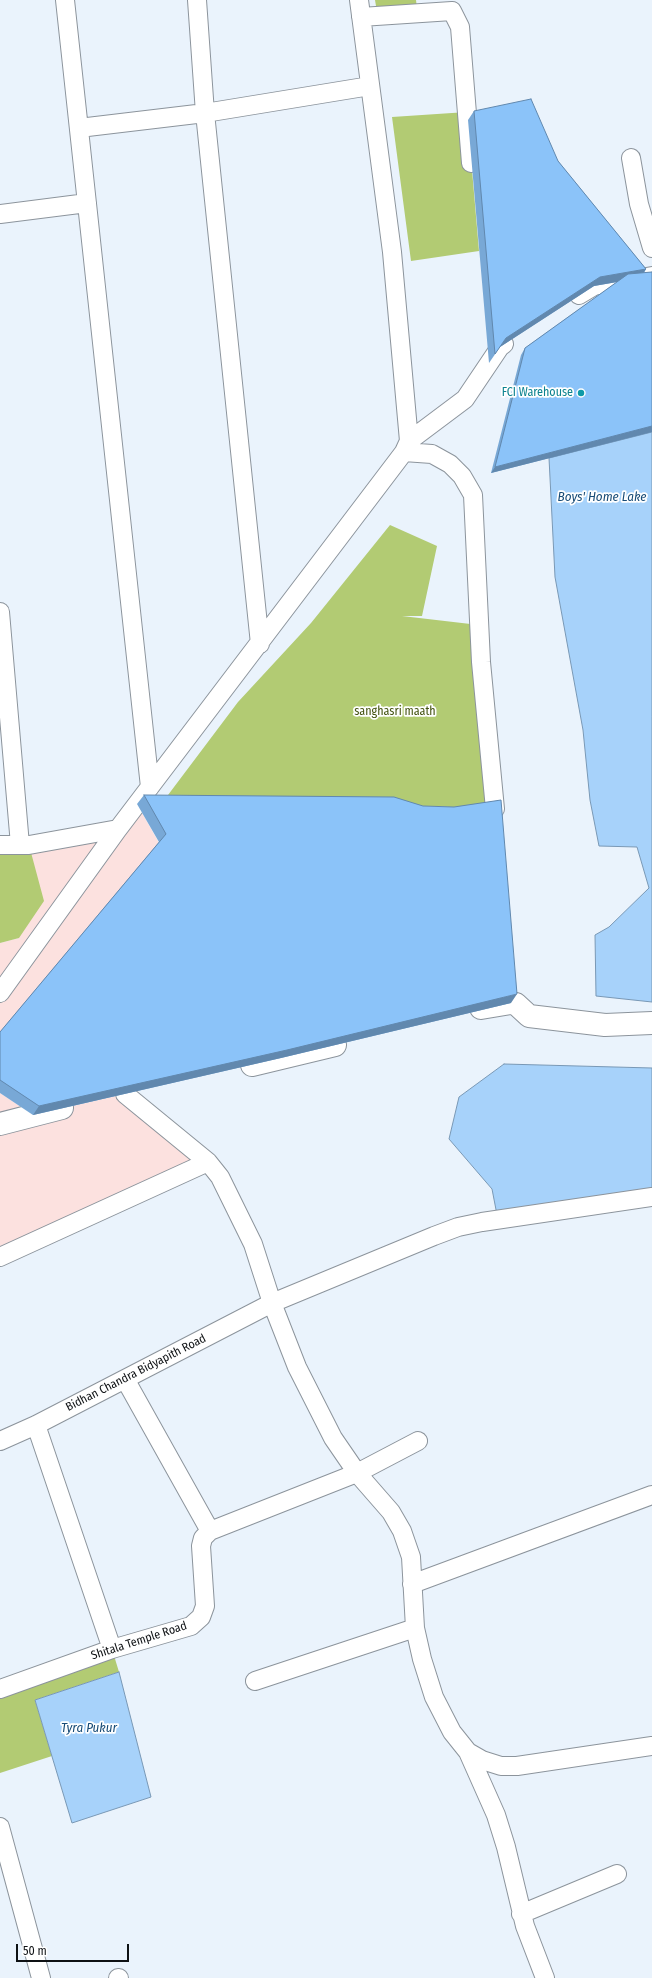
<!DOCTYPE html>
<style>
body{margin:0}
#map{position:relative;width:652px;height:1978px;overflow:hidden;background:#eaf3fc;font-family:"Fira Sans Condensed",sans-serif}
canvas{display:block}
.scale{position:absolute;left:16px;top:1944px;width:113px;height:18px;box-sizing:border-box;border:2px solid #0e1114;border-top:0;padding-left:5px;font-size:12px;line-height:14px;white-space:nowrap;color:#0e1114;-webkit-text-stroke:3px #fff;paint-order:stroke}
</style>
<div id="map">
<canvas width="652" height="1978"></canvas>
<div class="scale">50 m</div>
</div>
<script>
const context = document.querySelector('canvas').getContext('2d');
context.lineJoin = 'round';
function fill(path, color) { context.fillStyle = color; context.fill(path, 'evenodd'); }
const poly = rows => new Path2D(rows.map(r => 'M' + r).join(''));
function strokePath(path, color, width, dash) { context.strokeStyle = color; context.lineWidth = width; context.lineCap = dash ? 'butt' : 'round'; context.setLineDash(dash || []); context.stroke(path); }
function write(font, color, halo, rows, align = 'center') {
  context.font = font + ' "Fira Sans Condensed",sans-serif'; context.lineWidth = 3.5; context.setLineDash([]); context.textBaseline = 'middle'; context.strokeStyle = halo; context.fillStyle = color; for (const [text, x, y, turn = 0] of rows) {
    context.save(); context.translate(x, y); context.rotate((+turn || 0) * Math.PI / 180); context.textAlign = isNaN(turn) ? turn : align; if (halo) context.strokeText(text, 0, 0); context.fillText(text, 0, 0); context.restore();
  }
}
const commercial = poly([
 [137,804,159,843,0,1034,0,943,19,938,29,845,118,829],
 [0,1093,33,1115,125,1094,208,1162,0,1258]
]);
const green = poly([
 [375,0,416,0,417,8,377,12],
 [467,112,479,251,411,261,392,117],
 [390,525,437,546,422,616,402,616,479,625,495,809,168,795,238,702,311,623],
 [0,845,29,845,44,901,19,938,0,943],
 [112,1649,119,1672,35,1700,52,1756,0,1773,0,1689]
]);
const water = poly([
 [652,432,652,1002,596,996,595,935,609,927,649,888,637,847,599,846,590,800,583,730,555,577,549,458,652,432],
 [504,1064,652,1068,652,1193,498,1220,492,1189,449,1139,459,1097,504,1064],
 [119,1672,151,1797,72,1823,35,1700,119,1672]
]);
const minor = poly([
 [65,0,150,787],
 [197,0,205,113,260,644],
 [361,17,452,11,460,27,471,163],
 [79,128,205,113,370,86],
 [631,158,639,204,652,248],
 [0,214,87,203],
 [579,295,594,286,652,276],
 [409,441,465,399,500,347,504,344],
 [404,452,432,454,450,464,462,476,473,495,481,662,495,809],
 [0,612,20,845],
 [0,845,29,845,118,829],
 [0,993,118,829,404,452,409,441,392,252,359,0],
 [125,1094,208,1162,220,1177,253,1244,272,1303,297,1367,333,1438,357,1473,391,1512,402,1531,411,1557,415,1628,422,1659,434,1697,452,1732,468,1752,482,1760,501,1766,517,1766,652,1746],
 [0,1257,208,1162],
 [125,1379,210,1531],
 [36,1425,112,1649],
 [0,1441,36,1425,272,1303,434,1236,458,1227,482,1222,652,1197],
 [412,1584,652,1495],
 [255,1681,415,1628],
 [0,1689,112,1649,191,1626,201,1617,205,1606,201,1546,203,1538,210,1531,357,1473,418,1441],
 [468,1752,496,1815,506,1847,525,1926,545,1978],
 [0,1827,41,1978],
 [521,1914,617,1874],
 [118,1978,119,1978]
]);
const tertiary = poly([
 [481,1008,511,1003,516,1004,529,1016,605,1025,652,1023],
 [252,1065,335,1045],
 [0,1124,62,1108]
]);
const wall = poly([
 [474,111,558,161,646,269,644,273,652,272,652,432,491,473,521,355,525,348,617,282,594,286,500,347,489,363,468,120],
 [144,795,511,1003,281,1058,33,1115,0,1093,0,1032,159,842,137,804]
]);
const shadedWall = poly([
 [646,269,640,278,594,286,500,347,506,338,600,277],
 [652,426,652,432,491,473,495,467],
 [517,994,511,1003,281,1058,33,1115,39,1106]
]);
const building = poly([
 [531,99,558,161,646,269,600,277,506,338,495,354,474,111,531,99],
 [652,272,652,426,495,467,525,348,628,274,652,272],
 [144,795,394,797,423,806,454,807,501,800,517,994,287,1050,39,1106,0,1080,0,1032,166,834,144,795]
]);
const markers = [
 [581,393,4,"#0f9aa8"]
];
const cultureNames = [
 ["FCI Warehouse",573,393]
];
const parkNames = [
 ["sanghasri maath",395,712]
];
const streetNames = [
 ["Bidhan Chandra Bidyapith Road",136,1373,-27],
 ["Shitala Temple Road",139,1641,-18]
];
const waterNames = [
 ["Boys' Home Lake",602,497],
 ["Tyra Pukur",89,1728]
];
fill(commercial, '#fce1df');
fill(green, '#b2cb73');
fill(water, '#a7d2fa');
strokePath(water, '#7998b5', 1);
strokePath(minor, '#8c949c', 20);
strokePath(tertiary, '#8c949c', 24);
strokePath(minor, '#fff', 18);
strokePath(tertiary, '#fff', 22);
fill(wall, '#78a8d6');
fill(shadedWall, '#6188ae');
fill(building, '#8bc3f9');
strokePath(building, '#6188ae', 1);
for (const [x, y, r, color] of markers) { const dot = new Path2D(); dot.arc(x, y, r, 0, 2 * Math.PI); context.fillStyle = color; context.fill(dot); strokePath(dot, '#fff', 1.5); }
write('12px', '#0d838f', '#fff', cultureNames, 'right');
write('12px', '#445311', '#fff', parkNames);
write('12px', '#0e1114', '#fff', streetNames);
write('italic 13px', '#174b76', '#fff', waterNames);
</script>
